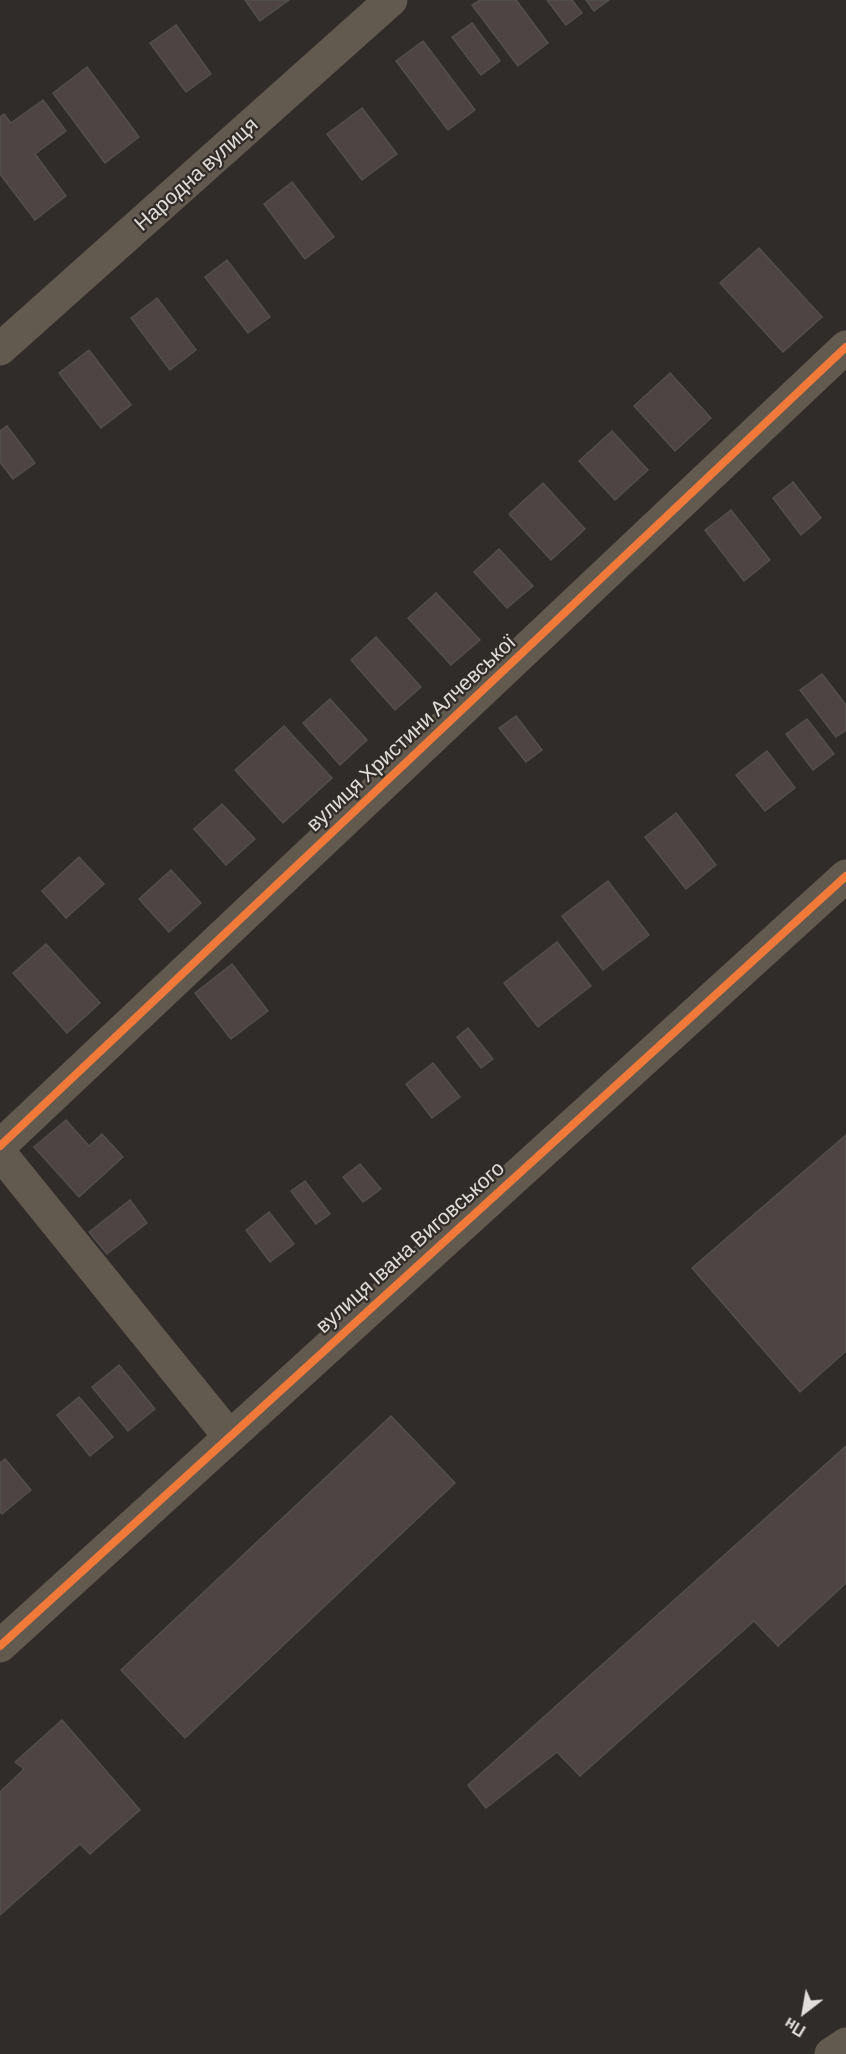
<!DOCTYPE html>
<meta charset="utf-8">
<style>
body{margin:0}
#map{position:relative;width:846px;height:2054px;overflow:hidden;background:#2f2c2a;font-family:Barlow,sans-serif}
canvas{display:block}
.north{position:absolute;left:774px;top:1982px;width:60px;height:60px;-webkit-text-stroke:4px #312c28;paint-order:stroke;rotate:211deg;font-size:16px;font-weight:700;line-height:24px;text-align:center;color:#e0ddda}
.north::after{content:'';display:block;margin:auto;width:21px;height:27px;background:#e0ddda;clip-path:polygon(50% 0,100% 100%,50% 72%,0 100%)}
</style>
<div id="map">
<canvas width="846" height="2054"></canvas>
<div class="north">Пн</div>
</div>
<script>
const context = document.querySelector('canvas').getContext('2d');
context.lineJoin = 'round';
function fill(path, color) { context.fillStyle = color; context.fill(path, 'evenodd'); }
const poly = rows => new Path2D(rows.map(r => 'M' + r).join(''));
function strokePath(path, color, width, dash) { context.strokeStyle = color; context.lineWidth = width; context.lineCap = dash ? 'butt' : 'round'; context.setLineDash(dash || []); context.stroke(path); }
function write(font, color, halo, rows, align = 'center') {
  context.font = font + ' Barlow,sans-serif'; context.lineWidth = 4.5; context.setLineDash([]); context.textBaseline = 'middle'; context.strokeStyle = halo; context.fillStyle = color; for (const [text, x, y, turn = 0] of rows) {
    context.save(); context.translate(x, y); context.rotate((+turn || 0) * Math.PI / 180); context.textAlign = isNaN(turn) ? turn : align; if (halo) context.strokeText(text, 0, 0); context.fillText(text, 0, 0); context.restore();
  }
}
const building = poly([
 [245,0,289,0,260,21,245,0],
 [480,0,516,0,548,43,518,66,472,5,480,0],
 [547,0,572,0,582,13,566,25,547,0],
 [586,0,609,0,594,11,586,0],
 [472,23,500,61,481,75,452,37,472,23],
 [176,25,211,74,186,92,150,43,176,25],
 [423,41,475,110,448,130,396,61,423,41],
 [87,67,139,137,105,163,53,93,87,67],
 [43,100,66,131,35,154,66,196,35,220,0,174,0,117,4,114,11,123,43,100],
 [362,108,397,154,362,180,327,134,362,108],
 [292,182,334,237,305,259,264,204,292,182],
 [759,248,822,317,783,352,720,283,759,248],
 [227,260,270,317,248,333,205,277,227,260],
 [157,298,196,350,170,370,131,318,157,298],
 [89,350,131,405,101,428,59,373,89,350],
 [670,373,711,418,675,451,634,406,670,373],
 [7,426,35,463,13,479,0,462,0,431,7,426],
 [612,431,648,470,615,500,579,461,612,431],
 [793,482,821,518,801,535,773,498,793,482],
 [543,483,585,529,551,560,509,514,543,483],
 [731,510,770,560,744,581,705,530,731,510],
 [499,549,533,586,507,608,474,572,499,549],
 [436,593,480,640,451,665,408,618,436,593],
 [376,637,421,687,395,710,351,660,376,637],
 [822,674,846,705,846,730,836,737,800,690,822,674],
 [330,699,367,740,340,765,303,723,330,699],
 [516,716,542,750,526,762,499,728,516,716],
 [807,719,834,754,813,770,786,734,807,719],
 [284,726,332,778,283,823,235,770,284,726],
 [767,751,795,788,765,811,736,775,767,751],
 [222,804,255,839,226,865,194,829,222,804],
 [676,813,716,865,686,889,645,837,676,813],
 [79,857,104,884,66,918,42,891,79,857],
 [171,870,201,903,169,932,139,899,171,870],
 [608,881,649,935,603,970,562,916,608,881],
 [557,942,591,986,538,1027,504,983,557,942],
 [46,944,100,1003,67,1033,13,973,46,944],
 [232,964,268,1011,231,1039,195,993,232,964],
 [468,1028,493,1059,481,1068,457,1037,468,1028],
 [433,1063,460,1097,432,1118,406,1084,433,1063],
 [66,1120,89,1146,102,1134,123,1157,79,1197,34,1147,66,1120],
 [846,1135,846,1351,800,1392,692,1268,846,1135],
 [360,1164,381,1189,363,1202,343,1177,360,1164],
 [305,1181,330,1214,316,1224,291,1191,305,1181],
 [130,1200,147,1223,107,1254,89,1232,130,1200],
 [269,1212,294,1244,270,1262,246,1230,269,1212],
 [119,1365,155,1409,128,1431,92,1387,119,1365],
 [79,1397,113,1437,90,1456,57,1415,79,1397],
 [391,1416,455,1483,185,1738,121,1670,391,1416],
 [846,1446,846,1583,778,1646,754,1621,580,1776,557,1752,486,1808,468,1785,846,1446],
 [5,1459,31,1490,2,1514,0,1512,0,1463,5,1459],
 [62,1720,140,1810,90,1854,80,1844,0,1915,0,1792,24,1769,15,1762,62,1720]
]);
const minor = poly([
 [0,1146,846,347],
 [0,1153,229,1436],
 [0,1646,846,876],
 [831,2054,846,2044]
]);
const tertiary = poly([
 [0,349,391,0]
]);
const cycleway = poly([
 [0,1146,846,347],
 [0,1646,846,876]
]);
const streetNames = [
 ["Народна вулиця",196,174,-42],
 ["вулиця Христини Алчевської",411,733,-43],
 ["вулиця Івана Виговського",410,1247,-42]
];
fill(building, '#4e4443');
strokePath(building, '#52504f', 1.5);
strokePath(minor, '#62594f', 33);
strokePath(tertiary, '#62594f', 33);
strokePath(cycleway, '#f17a3a', 8);
write('21px', '#e0ddda', '#312c28', streetNames);
</script>
